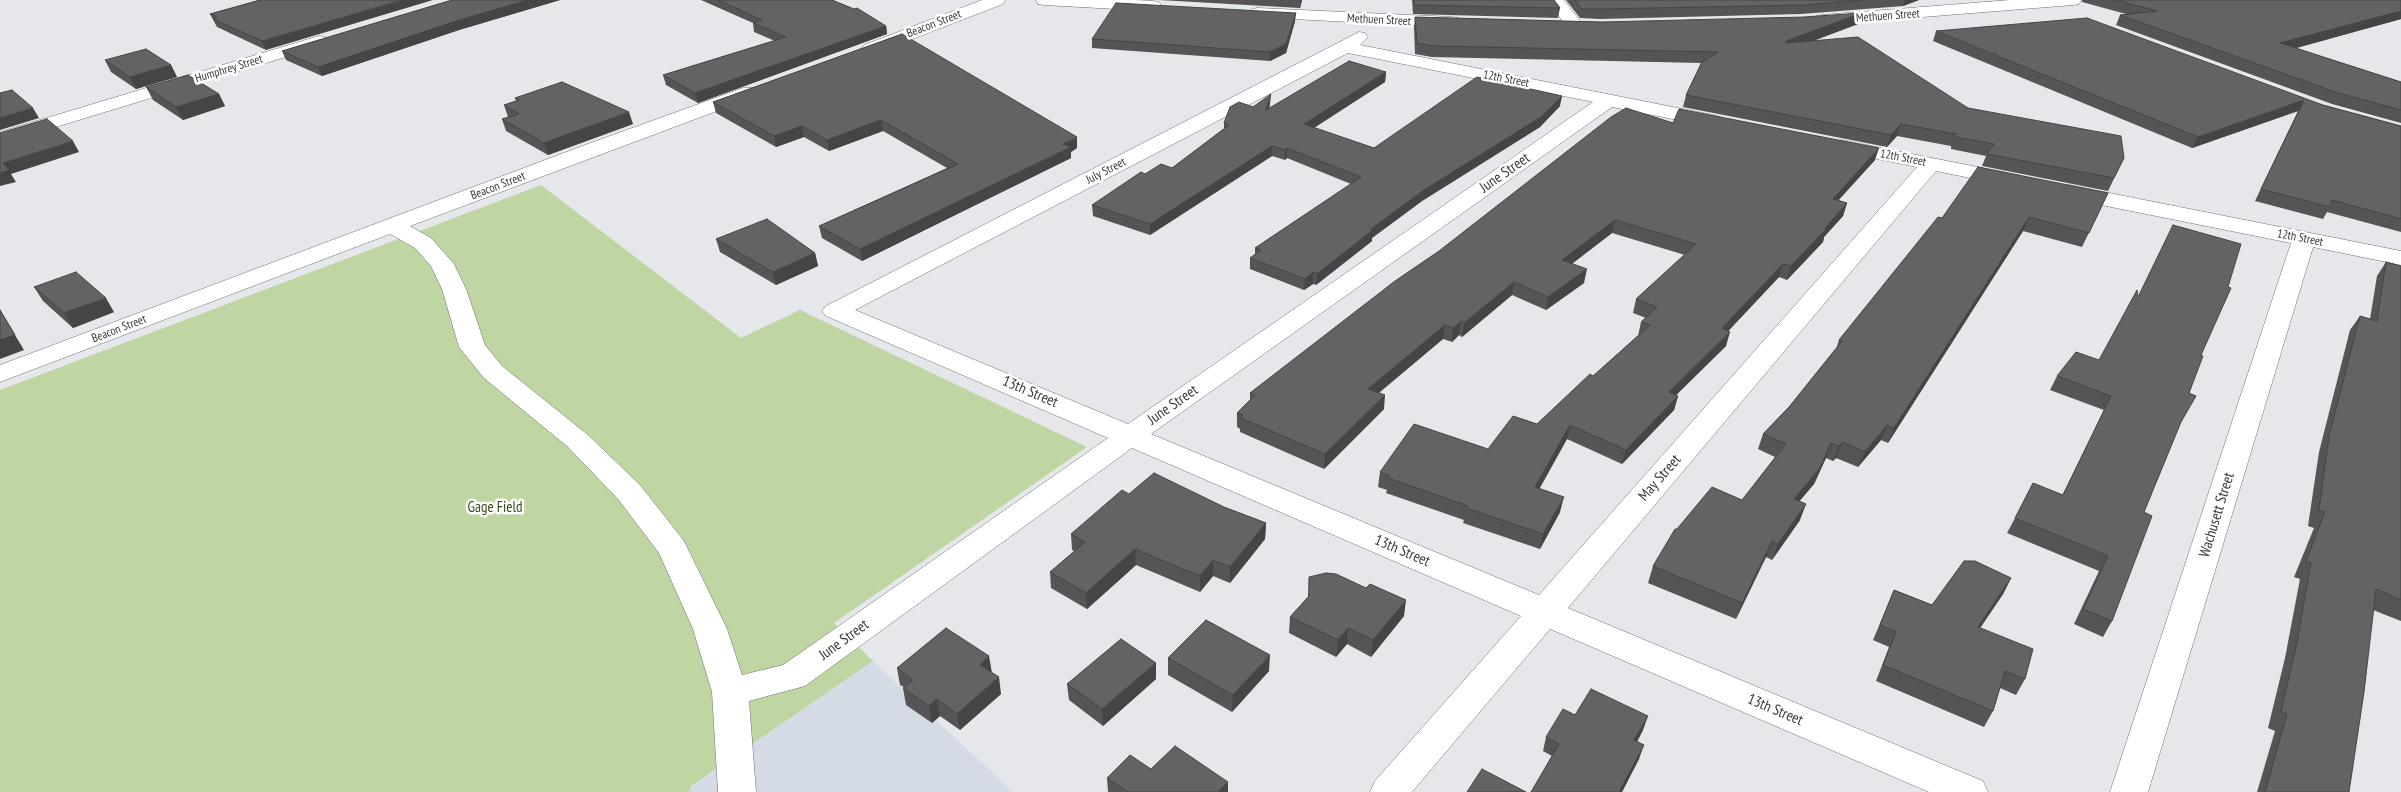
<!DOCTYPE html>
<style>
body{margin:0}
canvas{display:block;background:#e6e7ea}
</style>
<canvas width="2401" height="792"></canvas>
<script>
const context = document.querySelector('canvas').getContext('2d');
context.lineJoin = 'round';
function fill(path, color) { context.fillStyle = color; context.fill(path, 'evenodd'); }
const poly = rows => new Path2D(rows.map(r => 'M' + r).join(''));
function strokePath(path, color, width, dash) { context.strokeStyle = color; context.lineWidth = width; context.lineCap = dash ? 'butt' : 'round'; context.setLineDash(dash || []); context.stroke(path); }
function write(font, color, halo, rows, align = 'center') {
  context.font = font + ' "PT Sans Narrow",sans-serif'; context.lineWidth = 5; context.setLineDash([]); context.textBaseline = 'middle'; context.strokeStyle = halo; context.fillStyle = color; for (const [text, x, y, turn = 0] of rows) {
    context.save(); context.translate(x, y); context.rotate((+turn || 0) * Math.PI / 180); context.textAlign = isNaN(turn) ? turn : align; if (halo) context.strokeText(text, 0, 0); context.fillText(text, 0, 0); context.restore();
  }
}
const built = poly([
 [873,661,1013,792,689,792,690,788]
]);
const green = poly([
 [541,185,741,338,800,310,1087,447,834,623,873,661,690,787,689,792,0,792,0,390]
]);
const minor = poly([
 [982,0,1005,0,1003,4,876,53,864,53,861,49,864,45,982,0],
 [1036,0,1135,0,1153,1,1159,2,1161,6,1159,10,1153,11,1044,5,1038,4,1036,0],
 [1548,0,1564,0,1583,25,1580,29,1568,29,1548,0],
 [2010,0,2081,0,2079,4,2073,5,1822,25,1816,24,1813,20,1816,16,1822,15,2010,0],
 [1258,8,1452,17,1458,18,1461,22,1458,26,1452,27,1252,17,1250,13,1252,9,1258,8],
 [1359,32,1365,33,1368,37,1360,45,1713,115,1720,117,1723,121,1720,125,1713,127,1612,107,1151,434,1539,595,1917,167,1834,150,1831,146,1834,142,1841,140,2018,175,2021,180,2018,185,2010,186,1936,171,1568,608,1983,781,1988,792,1929,792,1550,629,1412,792,1370,792,1375,781,1521,616,1132,448,805,686,749,701,756,792,718,792,712,692,693,629,659,553,618,499,568,447,484,378,459,347,442,289,431,266,415,248,390,234,0,382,0,365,585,145,743,88,757,88,760,92,757,96,410,226,431,238,454,264,466,289,485,345,502,366,588,435,640,485,684,541,727,629,742,675,783,665,1108,438,826,316,822,311,826,306,1359,32],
 [1348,53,1593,102,1128,424,855,310,1348,53],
 [319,36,325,37,328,41,325,45,0,144,0,132,319,36],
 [2069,185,2401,251,2401,265,2313,247,2148,792,2110,792,2291,243,2061,197,2058,192,2061,187,2069,185]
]);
const wall = poly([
 [260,0,266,50,217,27,210,14],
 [452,0,560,0,459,30,322,76,286,60,282,51],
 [701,0,832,0,854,9,886,26,887,34,698,103,666,85,663,75,775,41,754,32,753,23],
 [1159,0,1302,0,1300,8],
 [1412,0,1554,0,1560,8,1558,18,1413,14],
 [1566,0,1919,0,1903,6,1801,14,1600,19,1580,18],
 [2082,0,2401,0,2401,19,2295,48,2401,82,2401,123,2332,104,2116,25,2120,15,2126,14,2082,2],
 [1415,17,1602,22,1858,24,1813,41,1968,108,2124,158,2108,191,1982,166,1986,156,1951,149,1951,146,1897,136,1887,147,1683,107,1686,95,1701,63,1432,57,1415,54,1414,28],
 [1295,21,1286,53,1270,61,1092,48,1092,39],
 [1936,31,2323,105,2401,126,2401,232,2327,212,2323,219,2255,201,2298,111,2192,148,1933,41],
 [902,34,1077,148,1071,152,1071,158,862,261,822,238,819,226,947,168,883,131,829,151,804,137,776,147,716,113,713,102],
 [105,60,171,65,177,77,136,89,111,72],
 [1386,72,1385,82,1314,128,1374,148,1560,106,1540,127,1422,201,1372,238,1372,241,1316,285,1313,284,1304,290,1250,269,1250,258,1255,255,1255,248,1351,184,1287,158,1285,160,1272,156,1150,235,1093,216,1092,205,1145,174,1172,168,1224,129,1224,123,1253,107,1270,104,1269,108],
 [146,87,219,94,225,106,183,120,153,100],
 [515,98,633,124,548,155,506,131,502,119,508,117,504,105,516,101],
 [1673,123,1875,160,1838,200,1847,203,1843,216,1824,237,1823,242,1787,280,1779,277,1728,331,1726,346,1676,395,1678,396,1674,410,1622,464,1567,439,1539,489,1560,512,1540,549,1463,523,1464,520,1386,493,1387,490,1378,487,1380,472,1488,449,1537,424,1593,376,1638,336,1641,322,1646,318,1633,313,1636,299,1685,255,1612,233,1572,264,1584,283,1546,310,1512,295,1462,337,1459,335,1452,342,1443,339,1379,393,1384,409,1324,469,1240,432,1240,429,1237,427,1237,413,1250,400,1250,393],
 [2108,193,2082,247,2023,231,1888,443,1881,440,1858,467,1836,458,1833,461,1826,458,1814,484,1799,501,1800,520,1772,560,1766,557,1736,619,1648,583,1653,566,1677,529,1742,500,1775,457,1758,449,1763,434,1789,407,1836,349,1839,340,1942,218],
 [716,239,815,253,818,266,776,285,720,252],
 [2386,262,2401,266,2401,621,2373,610,2349,792,2257,792,2275,731,2268,728,2285,658,2300,579,2294,577,2314,528,2308,526,2319,452,2350,330,2360,316,2370,319,2377,276],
 [34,287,114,312,73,328,43,301],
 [2138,297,2201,355,2180,424,2144,512,2112,621,2103,637,2074,624,2099,571,2007,533,2015,518,2063,494,2104,410,2050,390,2057,376,2099,360],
 [1129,494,1224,507,1266,523,1265,539,1230,583,1213,576,1200,592,1136,565,1087,609,1051,588,1050,572,1075,551,1072,550,1071,534],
 [1309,577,1404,616,1371,657,1347,644,1336,657,1289,633,1290,617,1308,597],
 [2011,578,2003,594,1980,628,2025,679,2016,695,2000,688,1993,711,1984,727,1876,681,1889,647,1873,640,1894,590,1932,605],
 [1168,658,1269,671,1232,712,1168,675],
 [1156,663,1156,679,1103,726,1069,700,1067,684],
 [897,668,992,673,1001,694,960,730,940,716,932,723,906,705,903,688,904,687,900,685],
 [1575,715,1643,730,1637,742,1639,759,1622,792,1531,792,1552,756,1543,751,1546,737],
 [1151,769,1228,782,1228,792,1108,792,1107,778]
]);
const shadedWall = poly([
 [402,0,433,0,266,50,262,41],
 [528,0,560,0,459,30,322,76,318,67,456,21],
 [1300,0,1302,0,1300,8],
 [1905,0,1919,0,1903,6],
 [2401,11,2401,19,2275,54,2280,43],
 [1296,13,1295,21,1286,53,1270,61,1270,52],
 [1861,13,1858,24,1783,52,1786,41],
 [886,26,887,34,698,103,695,93],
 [171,65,177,77,136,89,130,77],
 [1386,72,1385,82,1304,134,1304,124],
 [219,94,225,106,183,120,176,107],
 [1271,94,1270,104,1266,120,1266,110],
 [1562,96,1560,106,1540,127,1422,201,1372,238,1372,241,1316,285,1317,274,1371,229,1424,190],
 [2304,100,2298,111,2192,148,2198,137],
 [33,108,39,118,0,130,0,118],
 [629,112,633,124,548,155,544,143],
 [881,120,883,131,829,151,827,140],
 [1901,124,1897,136,1887,147,1891,135],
 [802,126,804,137,776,147,774,136],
 [1077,137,1077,148,1071,152,1071,158,862,261,860,249],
 [73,141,79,152,11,174,16,182,0,186,0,173,3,163],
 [1272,146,1272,156,1150,235,1150,224],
 [1287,148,1287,158,1285,160,1285,150],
 [1879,148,1875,160,1828,212,1833,199],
 [1847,203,1843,216,1824,237,1823,242,1787,280,1791,266],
 [2029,217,2023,231,1888,443,1894,428],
 [1615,220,1612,233,1559,273,1562,260],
 [815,253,818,266,776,285,773,272],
 [1783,264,1779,277,1718,342,1722,328],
 [1587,269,1584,283,1546,310,1548,297],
 [1313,272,1313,284,1304,290,1305,279],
 [1514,282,1512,295,1462,337,1464,323],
 [106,298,114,312,73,328,64,313],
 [0,310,24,350,0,359],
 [1461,321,1459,335,1452,342,1453,328],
 [1445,325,1443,339,1366,403,1368,389],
 [1730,332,1726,346,1665,406,1669,392],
 [1385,395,1384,409,1324,469,1325,454],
 [1678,396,1674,410,1622,464,1626,450],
 [1570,425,1567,439,1532,502,1535,487],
 [1887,425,1881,440,1858,467,1865,452],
 [1842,442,1836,458,1833,461,1839,446],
 [1831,443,1826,458,1814,484,1788,515,1794,499],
 [1564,497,1560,512,1540,549,1543,534],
 [1806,504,1800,520,1772,560,1778,544],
 [1266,523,1265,539,1230,583,1230,567],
 [1772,541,1766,557,1736,619,1742,603],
 [1135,549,1136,565,1087,609,1086,593],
 [1213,560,1213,576,1200,592,1200,576],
 [2011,578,2003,594,1970,643,1978,627],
 [1406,600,1404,616,1371,657,1373,640],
 [1348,628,1347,644,1336,657,1338,640],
 [1270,655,1269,671,1232,712,1233,695],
 [989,656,992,673,980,665],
 [1156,663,1156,679,1103,726,1102,709],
 [999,677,1001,694,960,730,957,714],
 [937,699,940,716,932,723,929,706],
 [1648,716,1643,730,1630,754,1634,740],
 [1644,745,1639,759,1622,792,1619,792],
 [1228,782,1228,792,1218,792]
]);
const building = poly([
 [260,0,402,0,262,41,213,19,217,17,210,14,260,0],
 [452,0,528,0,456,21,318,67,282,51,452,0],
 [718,0,832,0,854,9,857,8,886,26,695,93,663,75,786,37,753,23,762,20,718,0],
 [1414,0,1554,0,1560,8,1414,5,1414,0],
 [1575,0,1863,0,1804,5,1602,9,1582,9,1575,0],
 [2115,0,2401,0,2401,11,2280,43,2401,82,2401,110,2338,93,2120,15,2157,11,2115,0],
 [1116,3,1296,13,1286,44,1270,52,1092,39,1116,3],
 [1861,13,1786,41,1786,43,1858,37,1968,108,2121,136,2124,158,2114,178,1987,154,1994,144,1955,137,1956,134,1901,124,1891,135,1686,95,1702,62,1718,52,1434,46,1417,43,1415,17,1602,22,1804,17,1861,13],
 [2087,18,2323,105,2401,126,2401,219,2332,200,2330,207,2261,189,2304,100,2198,137,1936,31,2087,18],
 [902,34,1077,137,1063,144,1071,147,860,249,819,226,958,164,881,120,827,140,802,126,774,136,713,102,902,34],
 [146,49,171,65,130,77,105,60,146,49],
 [1349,61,1386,72,1304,124,1374,148,1477,77,1562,96,1541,117,1424,190,1371,229,1373,230,1317,274,1313,272,1305,279,1250,258,1261,250,1255,248,1361,177,1287,148,1285,150,1272,146,1150,224,1092,205,1141,172,1145,174,1161,164,1172,168,1229,125,1224,123,1230,107,1239,102,1253,107,1271,94,1266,110,1349,61],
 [188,75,219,94,176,107,146,87,188,75],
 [562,82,629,112,544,143,502,119,519,114,504,105,519,100,515,98,562,82],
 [12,90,33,108,0,118,0,93,12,90],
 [1626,108,1673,123,1679,109,1879,148,1833,199,1847,203,1825,228,1827,228,1791,266,1783,264,1722,328,1730,332,1669,392,1678,396,1626,450,1570,425,1535,487,1564,497,1543,534,1466,508,1468,506,1388,478,1390,476,1380,472,1414,424,1488,449,1513,416,1537,424,1590,374,1593,376,1650,325,1641,322,1657,307,1636,299,1696,244,1615,220,1562,260,1587,269,1548,297,1514,282,1464,323,1461,321,1453,328,1445,325,1368,389,1385,395,1325,454,1241,418,1243,415,1237,413,1255,395,1250,393,1395,281,1439,251,1611,117,1626,108],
 [47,119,73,141,3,163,9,170,0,173,0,133,47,119],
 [1978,167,2108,193,2089,233,2029,217,1894,428,1887,425,1865,452,1842,442,1839,446,1831,443,1820,468,1794,499,1806,504,1778,544,1772,541,1742,603,1653,566,1675,529,1677,529,1712,487,1742,500,1786,444,1763,434,1789,407,1842,341,1839,340,1938,217,1942,218,1978,167],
 [767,219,815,253,773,272,716,239,767,219],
 [2173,225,2241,244,2228,287,2231,288,2201,355,2203,356,2189,393,2196,396,2181,422,2144,512,2152,516,2112,621,2083,609,2108,556,2015,518,2033,483,2063,495,2111,396,2057,376,2076,352,2099,360,2137,290,2138,297,2173,225],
 [2386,262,2401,266,2401,600,2376,589,2364,692,2349,792,2265,792,2287,714,2281,712,2297,642,2311,563,2306,561,2325,512,2319,510,2329,436,2360,316,2377,321,2386,262],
 [76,272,106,298,64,313,34,287,76,272],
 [0,310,15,335,0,340,0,310],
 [1154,473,1224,507,1266,523,1230,567,1213,560,1200,576,1135,549,1086,593,1050,572,1085,542,1071,534,1122,490,1129,494,1154,473],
 [1964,561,1975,561,2011,578,1978,627,2033,649,2025,679,2005,671,1993,711,1883,665,1896,632,1880,625,1894,590,1932,605,1964,561],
 [1326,573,1336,574,1366,588,1370,584,1406,600,1373,640,1348,628,1338,640,1290,617,1309,596,1309,577,1326,573],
 [1206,620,1270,655,1233,695,1168,658,1206,620],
 [946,628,989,656,980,665,999,677,957,714,937,699,929,706,903,688,913,680,897,668,946,628],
 [1121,639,1156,663,1102,709,1067,684,1121,639],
 [1591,689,1648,716,1634,740,1644,745,1619,792,1531,792,1559,744,1546,737,1563,709,1575,715,1591,689],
 [1175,746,1228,782,1218,792,1128,792,1107,778,1130,755,1151,769,1175,746],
 [1482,769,1526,792,1467,792,1482,769]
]);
const farStreetnames = [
 ["Methuen Street",1888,16,-4],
 ["Methuen Street",1379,20,3],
 ["Beacon Street",934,24,-21],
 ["Humphrey Street",229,69,-17],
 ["12th Street",1506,79,11],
 ["12th Street",1903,158,11],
 ["July Street",1106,171,-27],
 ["Beacon Street",498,186,-21],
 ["12th Street",2300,238,11],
 ["Beacon Street",119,329,-21]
];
const streetNames = [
 ["June Street",1505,173,-35],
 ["13th Street",1030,392,23],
 ["June Street",1173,405,-35],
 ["May Street",1660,478,-49],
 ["Wachusett Street",2217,515,-73],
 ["13th Street",1402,551,23],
 ["June Street",844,640,-36],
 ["13th Street",1775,710,23]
];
const parkNames = [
 ["Gage Field",495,508]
];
fill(built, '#d5dbe4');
fill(green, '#bfd5a2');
strokePath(minor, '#6e7072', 1);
fill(minor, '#fff');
fill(wall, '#565456');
fill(shadedWall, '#464546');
fill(building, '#646264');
strokePath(building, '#464546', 1);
write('12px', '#373839', '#fff', farStreetnames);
write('15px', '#373839', '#fff', streetNames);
write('15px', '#374b16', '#fff', parkNames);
</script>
